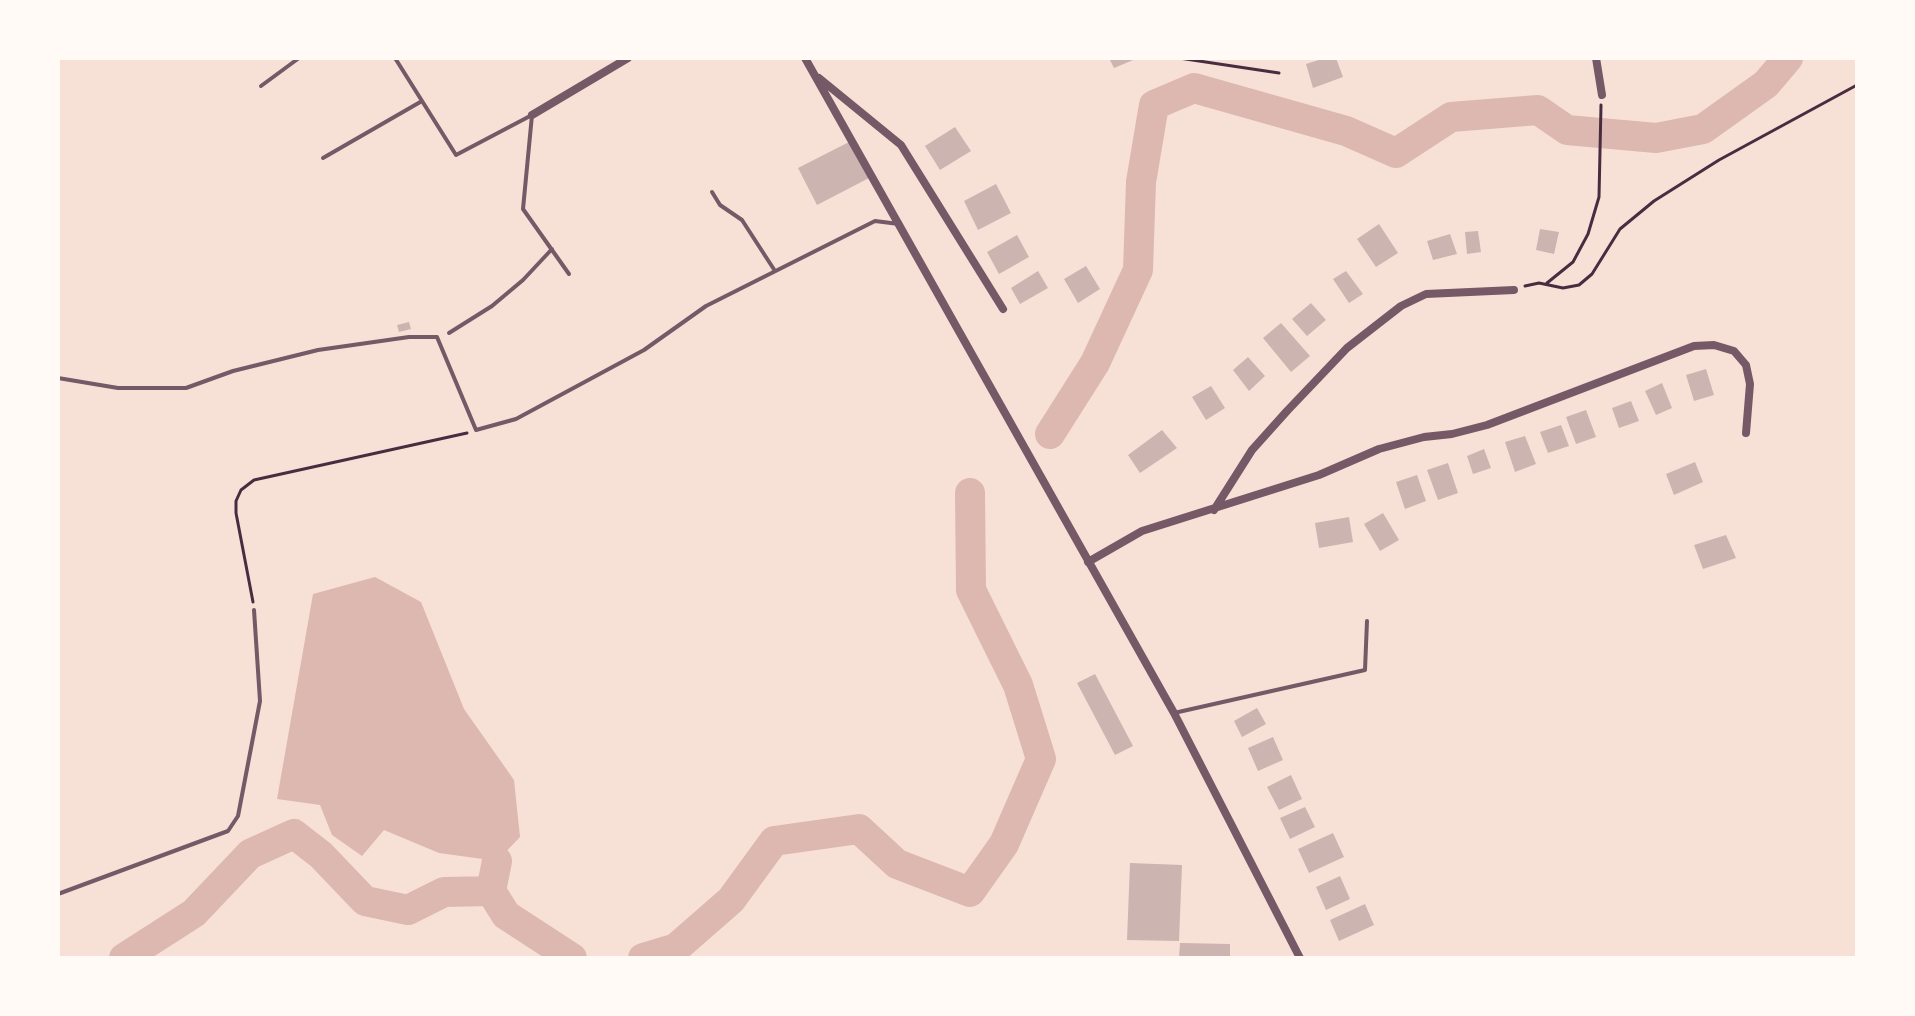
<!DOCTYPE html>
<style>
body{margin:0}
#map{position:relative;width:1915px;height:1016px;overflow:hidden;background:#f7e1d7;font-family:Ubuntu,sans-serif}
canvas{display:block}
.frame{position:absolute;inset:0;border:60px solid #fffaf5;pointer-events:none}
</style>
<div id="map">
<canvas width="1915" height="1016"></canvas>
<div class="frame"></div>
</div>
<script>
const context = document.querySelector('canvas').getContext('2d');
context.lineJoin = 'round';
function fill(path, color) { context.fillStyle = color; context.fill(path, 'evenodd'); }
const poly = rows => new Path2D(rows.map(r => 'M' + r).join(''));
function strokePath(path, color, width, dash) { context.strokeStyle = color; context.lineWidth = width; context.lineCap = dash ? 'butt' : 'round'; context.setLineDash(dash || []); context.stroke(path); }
const water = poly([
 [375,577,421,602,464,709,514,780,520,837,497,861,439,853,384,830,362,856,332,835,320,805,277,799,313,594]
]);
const river = poly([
 [1050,434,1095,363,1138,270,1141,182,1154,105,1194,88,1346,131,1396,153,1451,117,1538,110,1567,130,1656,138,1703,129,1766,84,1788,58],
 [491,891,497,861],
 [124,958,194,913,250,854,294,834,321,855,365,901,408,910,444,892,491,891,506,915,572,958],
 [643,958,676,948,731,900,774,841,859,829,897,864,970,892,1004,844,1041,759,1018,685,971,590,970,493]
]);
const building = poly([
 [1109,58,1138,58,1114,68],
 [1325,58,1336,58,1343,77,1313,88,1306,64],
 [955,127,971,151,940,170,925,146],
 [849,142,869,178,817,205,798,168],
 [996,184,1011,213,978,230,964,201],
 [1379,224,1398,253,1376,267,1357,239],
 [1540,229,1559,232,1554,254,1536,250],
 [1478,231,1481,252,1467,254,1465,232],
 [1450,234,1457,254,1433,260,1427,241],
 [1017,235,1029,257,999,274,987,252],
 [1086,266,1100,289,1078,303,1064,279],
 [1038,271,1048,288,1020,304,1011,288],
 [1346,271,1363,294,1349,303,1333,279],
 [1311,303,1326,320,1307,336,1292,319],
 [409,322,411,329,399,332,397,325],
 [1281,323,1310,356,1291,372,1263,338],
 [1248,357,1265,376,1249,391,1233,370],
 [1706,369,1714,395,1694,401,1686,375],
 [1662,383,1672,408,1656,415,1645,391],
 [1211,386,1225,408,1206,420,1192,397],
 [1631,401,1639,421,1619,428,1612,408],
 [1586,410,1596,437,1576,444,1566,417],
 [1561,425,1569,446,1548,453,1540,432],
 [1162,430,1177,448,1140,473,1128,455],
 [1525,436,1536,464,1515,472,1505,442],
 [1484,449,1491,468,1473,474,1467,456],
 [1695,462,1703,482,1674,495,1666,474],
 [1448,463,1458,493,1438,500,1427,470],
 [1417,475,1426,501,1405,509,1396,482],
 [1383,513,1399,540,1380,551,1364,524],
 [1349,517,1353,542,1319,548,1315,523],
 [1726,535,1736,558,1703,569,1694,545],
 [1095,674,1133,746,1115,755,1077,683],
 [1257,708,1266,724,1242,737,1234,721],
 [1273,737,1283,760,1258,771,1248,748],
 [1291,775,1302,799,1279,810,1267,787],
 [1305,807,1315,827,1290,839,1280,818],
 [1333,833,1344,857,1309,873,1298,849],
 [1130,863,1182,865,1179,941,1127,940],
 [1340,876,1350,899,1326,910,1316,887],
 [1365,904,1374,925,1339,941,1330,920],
 [1180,943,1230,944,1230,958,1179,958]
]);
const path = poly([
 [1179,58,1279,73],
 [1547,283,1573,262,1588,234,1599,197,1601,105],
 [1525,286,1539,283,1563,288,1579,285,1592,274,1620,229,1654,201,1719,160,1857,85],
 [253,602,236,513,236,501,241,490,254,480,467,433]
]);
const service = poly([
 [395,58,456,155,532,115],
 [261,86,299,58],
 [532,115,523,209,569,274],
 [323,158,422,101],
 [712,192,720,205,742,220,775,271],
 [449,333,492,306,523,280,552,249],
 [58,378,118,388,186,388,233,371,318,350,409,337,437,337,476,430,516,419,644,350,706,306,875,221,899,224],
 [1174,713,1365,670,1367,621],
 [58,894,228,831,238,816,260,701,254,610]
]);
const minor = poly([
 [805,58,1174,713,1300,958],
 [1596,58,1602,95],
 [819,78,901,145,1003,309],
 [532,115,628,58],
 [1214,510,1252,450,1287,411,1347,348,1401,306,1426,294,1514,290],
 [1088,562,1142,531,1319,475,1379,449,1424,437,1452,434,1487,425,1694,346,1714,345,1734,351,1746,365,1750,384,1746,433]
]);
fill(water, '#dcb8b0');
strokePath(river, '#dcb8b0', 30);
fill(building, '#ccb4b1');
strokePath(path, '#4a2c40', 3);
strokePath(service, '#755966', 4);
strokePath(minor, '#755966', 8);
</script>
